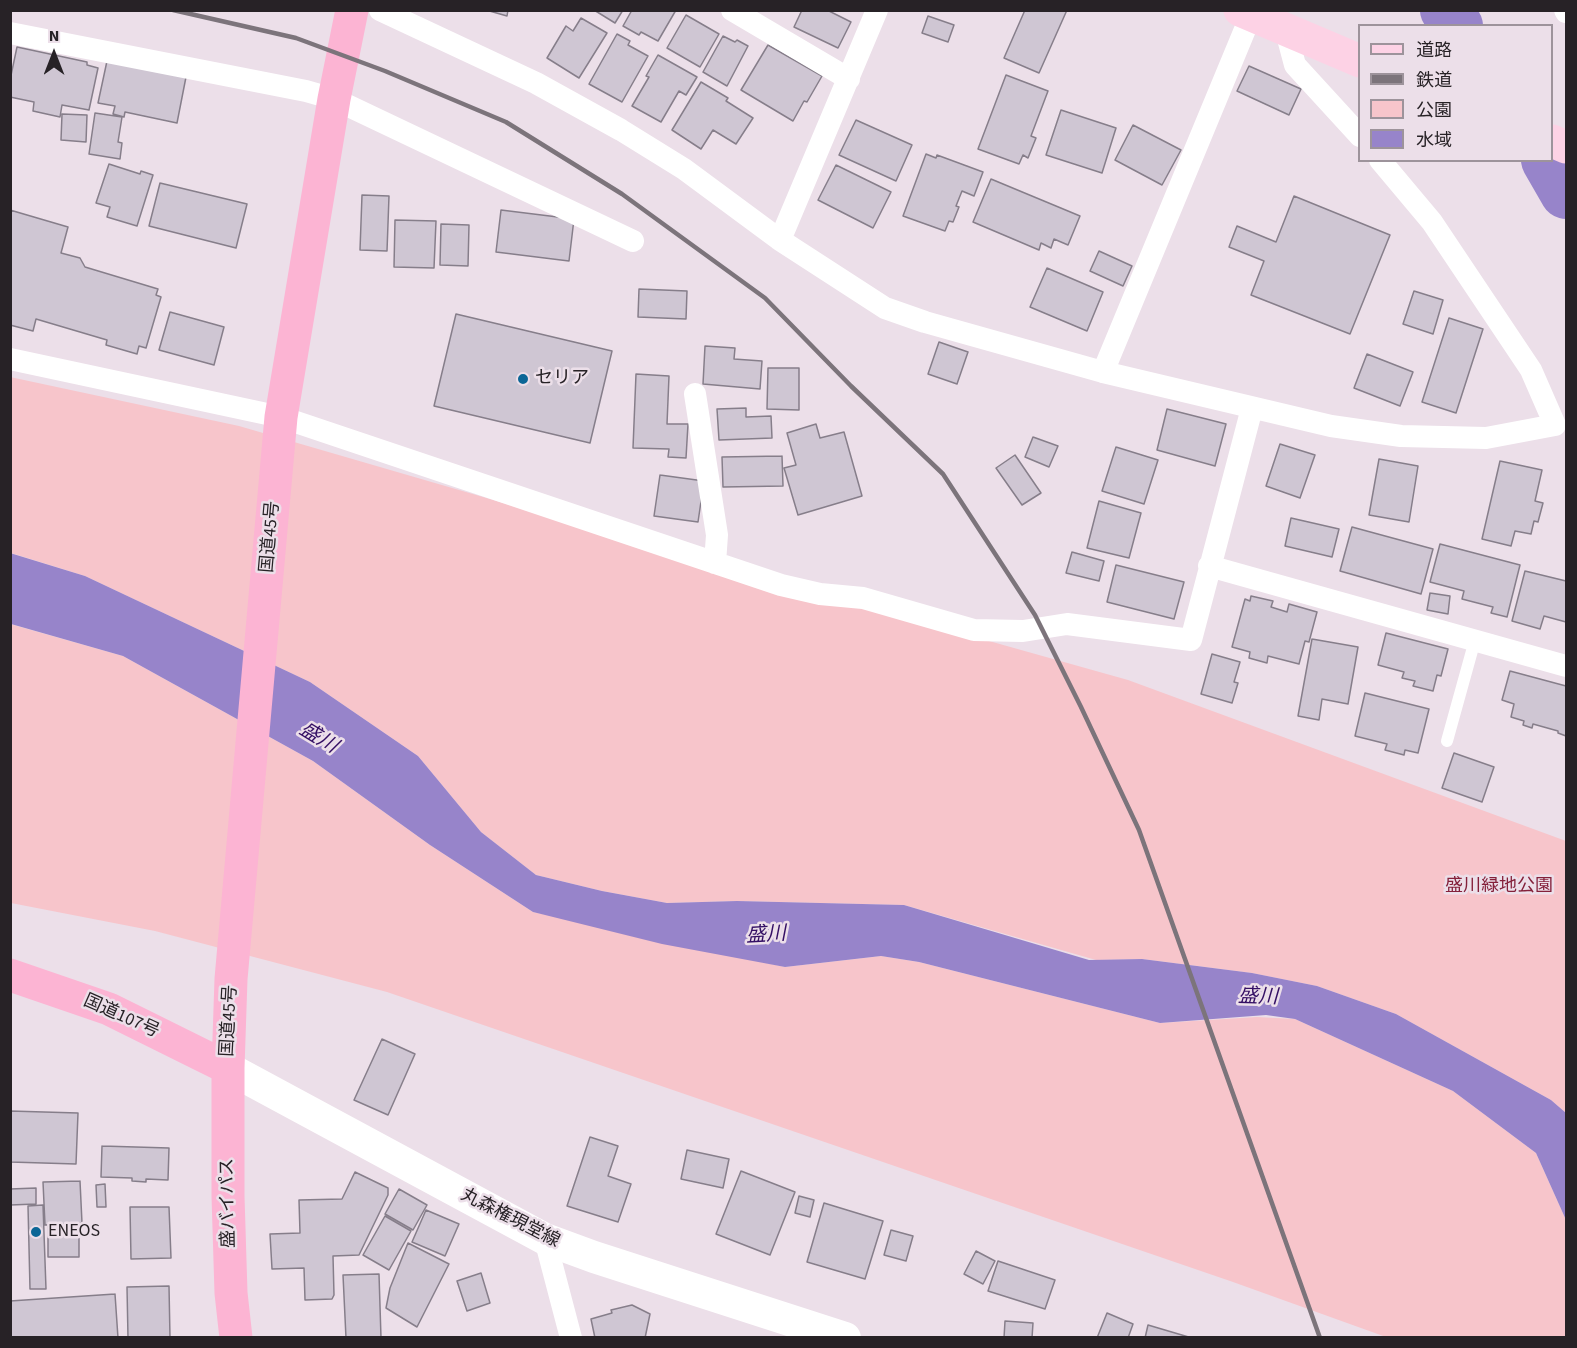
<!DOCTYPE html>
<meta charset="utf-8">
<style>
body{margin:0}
#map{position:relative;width:1577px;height:1348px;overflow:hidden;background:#ecdfe9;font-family:"Source Sans 3","Noto Sans JP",sans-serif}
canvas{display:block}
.frame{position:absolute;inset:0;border:12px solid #272226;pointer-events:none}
.legend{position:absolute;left:1358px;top:24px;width:195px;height:138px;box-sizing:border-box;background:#ecdfe9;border:2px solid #9d939b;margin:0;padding:8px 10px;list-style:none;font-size:18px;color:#272226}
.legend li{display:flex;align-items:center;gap:12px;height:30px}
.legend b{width:30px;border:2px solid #9d939b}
.north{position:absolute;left:24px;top:24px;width:60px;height:60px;-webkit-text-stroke:4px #ecdfe9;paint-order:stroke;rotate:0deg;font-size:16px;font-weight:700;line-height:24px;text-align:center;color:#272226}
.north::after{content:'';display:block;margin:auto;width:21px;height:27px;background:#272226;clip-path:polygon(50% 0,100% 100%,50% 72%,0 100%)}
</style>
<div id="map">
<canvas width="1577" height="1348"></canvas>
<div class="frame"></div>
<ul class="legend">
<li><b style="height:8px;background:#fdd2e5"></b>道路</li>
<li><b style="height:8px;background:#7c747b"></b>鉄道</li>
<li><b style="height:16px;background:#f7c5cb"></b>公園</li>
<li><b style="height:16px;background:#9784ca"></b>水域</li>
</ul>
<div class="north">N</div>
</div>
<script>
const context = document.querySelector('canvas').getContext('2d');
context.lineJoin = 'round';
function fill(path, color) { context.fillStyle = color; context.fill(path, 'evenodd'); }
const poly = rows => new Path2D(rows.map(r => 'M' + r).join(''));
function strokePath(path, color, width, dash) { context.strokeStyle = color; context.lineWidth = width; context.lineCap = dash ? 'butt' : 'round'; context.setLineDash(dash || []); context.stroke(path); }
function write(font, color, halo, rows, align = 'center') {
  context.font = font + ' "Source Sans 3","Noto Sans JP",sans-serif'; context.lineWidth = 5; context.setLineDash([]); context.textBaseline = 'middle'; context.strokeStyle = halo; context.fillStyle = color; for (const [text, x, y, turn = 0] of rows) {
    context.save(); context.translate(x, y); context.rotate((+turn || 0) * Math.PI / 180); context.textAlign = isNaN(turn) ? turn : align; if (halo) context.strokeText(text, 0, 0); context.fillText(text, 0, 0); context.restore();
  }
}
const green = poly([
 [10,377,239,426,679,554,1128,680,1566,841,1566,1113,1551,1100,1396,1014,1317,986,1252,973,1142,959,1096,960,904,905,737,901,667,903,602,891,536,875,481,832,418,756,310,682,85,576,11,553],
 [10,624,123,656,313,761,430,845,533,912,785,967,881,956,919,962,1160,1023,1257,1017,1295,1019,1453,1091,1536,1153,1566,1220,1566,1337,1386,1337,1233,1282,387,992,155,931,11,903]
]);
const water = poly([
 [10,553,85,576,310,682,418,756,481,832,536,875,602,891,667,903,737,901,904,905,1089,960,1142,959,1252,973,1317,986,1396,1014,1551,1100,1566,1113,1566,1220,1536,1153,1453,1091,1295,1019,1266,1015,1160,1023,919,962,881,956,785,967,662,944,533,912,430,845,313,761,123,656,11,624]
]);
const river = poly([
 [1446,10,1457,26],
 [1547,160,1566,193]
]);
const building = poly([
 [486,10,508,10,507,16,486,10],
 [594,10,623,10,615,23,594,10],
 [632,10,676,10,658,41,641,32,639,35,623,26,632,10],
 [802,10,827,10,851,22,838,48,794,27,802,10],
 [1025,10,1067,10,1039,73,1004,58,1025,10],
 [686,15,719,34,700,67,667,48,686,15],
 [928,16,954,25,948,42,922,33,928,16],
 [581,18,607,33,579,78,547,58,566,26,573,31,581,18],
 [617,34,630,41,628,45,648,56,622,102,589,84,617,34],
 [723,36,735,42,737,40,748,46,727,86,703,72,723,36],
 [768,45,822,76,807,102,804,101,793,121,741,90,768,45],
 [17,47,87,62,87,65,98,68,89,110,62,105,60,117,33,111,34,102,10,97,10,80,17,47],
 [658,55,697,77,686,95,679,91,661,122,632,106,649,77,646,76,658,55],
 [107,61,186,77,177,123,125,112,124,117,113,114,115,106,98,103,107,61],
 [1249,66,1301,89,1289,115,1237,91,1249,66],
 [1006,75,1048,91,1031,136,1036,138,1028,158,1023,155,1019,164,978,149,1006,75],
 [701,82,728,98,726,101,753,118,736,144,713,130,701,149,672,130,701,82],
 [1061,110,1116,128,1102,173,1046,155,1061,110],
 [95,113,122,117,118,142,122,143,120,159,89,154,95,113],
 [62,114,87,115,86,142,61,140,62,114],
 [856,120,912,145,896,181,839,155,856,120],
 [1133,125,1181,150,1162,185,1115,160,1133,125],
 [926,154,936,158,937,155,983,172,974,196,962,191,956,206,959,207,953,222,949,221,945,231,903,216,926,154],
 [109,164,140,174,141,171,153,175,137,226,107,217,110,207,96,203,109,164],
 [836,165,891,192,873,228,818,200,836,165],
 [991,179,1080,216,1068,245,1054,239,1051,248,1041,243,1039,250,973,222,991,179],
 [160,183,247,204,236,248,149,226,160,183],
 [362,195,389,196,387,251,360,250,362,195],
 [1294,196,1390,235,1350,334,1251,295,1264,261,1229,247,1237,226,1276,242,1294,196],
 [10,210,68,227,61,253,80,258,85,267,158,289,156,295,161,297,146,348,139,346,137,354,106,345,107,340,36,319,33,331,10,325,10,210],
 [501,210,574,219,569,261,496,252,501,210],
 [395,220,436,221,434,268,394,267,395,220],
 [441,224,469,225,468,266,440,265,441,224],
 [1099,251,1132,266,1123,286,1090,271,1099,251],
 [1047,268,1103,292,1087,331,1030,307,1047,268],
 [639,289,687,291,686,319,638,317,639,289],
 [1414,291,1443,300,1433,334,1403,324,1414,291],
 [170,312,224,327,214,365,159,350,170,312],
 [456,314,612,351,590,443,434,406,456,314],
 [1449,318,1483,329,1456,413,1422,402,1449,318],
 [939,342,968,352,957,384,928,374,939,342],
 [705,346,735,348,734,359,762,361,760,389,703,384,705,346],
 [1367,354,1413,372,1400,406,1354,388,1367,354],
 [768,368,799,368,799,410,767,409,768,368],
 [636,374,669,376,667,424,688,424,686,458,668,457,669,449,633,448,636,374],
 [746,408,746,417,771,416,772,438,719,440,717,409,746,408],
 [1167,409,1226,424,1215,466,1157,450,1167,409],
 [816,424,820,438,844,432,862,496,798,515,784,468,796,465,787,433,816,424],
 [1033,437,1058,446,1049,467,1025,457,1033,437],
 [1280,444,1315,455,1300,498,1266,486,1280,444],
 [1116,447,1158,460,1144,504,1102,491,1116,447],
 [1015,455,1041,493,1022,505,996,468,1015,455],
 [782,456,783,486,723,487,722,457,782,456],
 [1379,459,1418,466,1409,522,1369,515,1379,459],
 [1500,461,1542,470,1535,501,1543,503,1538,522,1534,521,1531,534,1515,531,1511,546,1482,539,1500,461],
 [660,475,704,481,698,522,654,516,660,475],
 [1099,501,1141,513,1129,558,1087,548,1099,501],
 [1291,518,1339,529,1332,557,1285,546,1291,518],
 [1352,527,1433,549,1421,594,1340,571,1352,527],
 [1440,544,1520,565,1507,617,1491,613,1493,607,1462,599,1464,591,1430,582,1440,544],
 [1072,552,1104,561,1099,581,1066,573,1072,552],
 [1116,565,1184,582,1174,619,1107,602,1116,565],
 [1525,571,1566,581,1566,622,1544,616,1540,629,1512,621,1525,571],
 [1430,593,1450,596,1448,614,1427,610,1430,593],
 [1251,596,1273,601,1271,607,1287,612,1289,604,1317,612,1309,642,1305,641,1299,664,1268,656,1267,663,1249,658,1250,652,1232,647,1245,599,1250,601,1251,596],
 [1386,633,1448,649,1441,676,1437,675,1433,691,1413,686,1415,681,1402,678,1404,672,1378,665,1386,633],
 [1312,639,1358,647,1348,704,1322,699,1319,720,1298,716,1312,639],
 [1212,654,1240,662,1234,682,1238,683,1232,703,1201,694,1212,654],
 [1510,671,1566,686,1566,736,1558,733,1558,731,1533,724,1532,728,1523,725,1524,721,1511,717,1514,704,1502,700,1510,671],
 [1365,693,1429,709,1418,753,1405,750,1404,755,1385,750,1387,744,1355,736,1365,693],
 [1454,753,1494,767,1482,802,1442,788,1454,753],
 [382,1039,415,1054,388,1115,354,1100,382,1039],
 [10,1111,78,1113,76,1164,10,1162,10,1111],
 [590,1137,618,1146,608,1176,631,1184,618,1222,567,1206,590,1137],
 [102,1146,169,1148,168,1180,146,1179,146,1182,132,1181,132,1178,101,1177,102,1146],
 [687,1150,729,1159,723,1188,681,1179,687,1150],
 [741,1171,795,1192,770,1255,716,1234,741,1171],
 [355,1172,388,1188,388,1195,359,1255,333,1256,334,1295,332,1299,305,1300,304,1268,272,1269,270,1234,300,1233,299,1200,342,1199,355,1172],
 [80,1181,82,1223,45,1225,43,1182,80,1181],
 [105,1184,106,1207,97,1207,96,1185,105,1184],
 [36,1188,36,1204,10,1205,10,1189,36,1188],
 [399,1189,427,1205,413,1230,385,1214,399,1189],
 [799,1196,814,1200,810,1217,795,1213,799,1196],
 [824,1203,883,1221,865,1279,807,1262,824,1203],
 [43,1205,46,1289,30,1289,28,1206,43,1205],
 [130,1207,169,1207,171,1258,131,1259,130,1207],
 [426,1210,459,1224,445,1256,412,1242,426,1210],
 [385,1216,411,1231,389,1270,363,1255,385,1216],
 [48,1226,79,1226,79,1257,48,1257,48,1226],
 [891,1230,913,1236,906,1261,884,1255,891,1230],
 [408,1243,449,1264,417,1327,386,1308,390,1288,408,1243],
 [976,1251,995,1261,983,1284,964,1274,976,1251],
 [998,1261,1055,1280,1045,1309,988,1291,998,1261],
 [481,1273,490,1303,467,1311,457,1281,481,1273],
 [379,1274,381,1338,346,1338,343,1275,379,1274],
 [169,1286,170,1338,128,1338,127,1287,169,1286],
 [115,1294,118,1338,10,1338,10,1301,115,1294],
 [632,1305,650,1314,645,1338,595,1338,591,1319,612,1313,611,1310,632,1305],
 [1107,1313,1133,1324,1128,1338,1097,1338,1107,1313],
 [1005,1321,1033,1323,1032,1338,1004,1338,1005,1321],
 [1148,1325,1192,1338,1145,1338,1148,1325]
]);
const lane = poly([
 [1447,741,1475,640]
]);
const street = poly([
 [380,10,536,83,621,130,684,169,780,240,885,308,925,322,1103,372,1331,426,1401,436,1486,438,1555,425,1531,370,1432,222,1380,160],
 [732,10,849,79],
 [1565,10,1566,12],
 [1286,31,1295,65,1360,136],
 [10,33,306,91,334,99,633,241],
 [780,240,877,10],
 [10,359,281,417,781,585,820,594,863,598,974,630,1023,631,1067,624,1191,640,1252,408],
 [1103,372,1251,15],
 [695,394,717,535,715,563],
 [1209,566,1566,666],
 [545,1239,571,1338]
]);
const secondary = poly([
 [228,1068,545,1239,594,1257,845,1338]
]);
const primary = poly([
 [1240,10,1360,61],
 [1552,141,1566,147]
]);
const highway = poly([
 [10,975,109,1009,228,1068],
 [236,1338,231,1293,228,1196,228,1068,231,979,281,417,334,99,352,10]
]);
const rail = poly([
 [173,10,296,38,385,71,506,122,622,194,765,298,851,386,943,474,1035,615,1081,707,1139,830,1320,1338]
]);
const markers = [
 [523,379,6,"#0b6696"],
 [36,1232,6,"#0b6696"]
];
const poiNames = [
 ["セリア",535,379],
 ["ENEOS",48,1232]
];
const streetNames = [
 ["国道45号",271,537,-85],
 ["国道107号",121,1017,24],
 ["国道45号",230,1021,-87],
 ["盛バイパス",229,1203,-91],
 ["丸森権現堂線",510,1219,27]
];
const parkNames = [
 ["盛川緑地公園",1499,887]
];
const waterNames = [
 ["盛川",318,739,31],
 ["盛川",766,936,-3],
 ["盛川",1258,998,2]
];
fill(green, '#f7c5cb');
fill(water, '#9784ca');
strokePath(river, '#9784ca', 52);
fill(building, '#cfc6d3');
strokePath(building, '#867e8a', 1.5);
strokePath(lane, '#fff', 12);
strokePath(street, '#fff', 22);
strokePath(secondary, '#fff', 32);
strokePath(primary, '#fdd2e5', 33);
strokePath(highway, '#fcb4d3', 33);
strokePath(rail, '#7c747b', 4.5);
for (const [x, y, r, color] of markers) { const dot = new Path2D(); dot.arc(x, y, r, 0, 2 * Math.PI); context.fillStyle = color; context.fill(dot); strokePath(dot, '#ecdfe9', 2); }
write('18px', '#272226', '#ecdfe9', poiNames, 'left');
write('18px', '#272226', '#ecdfe9', streetNames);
write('18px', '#84203a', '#ecdfe9', parkNames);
write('italic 20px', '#340f64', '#ecdfe9', waterNames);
</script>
